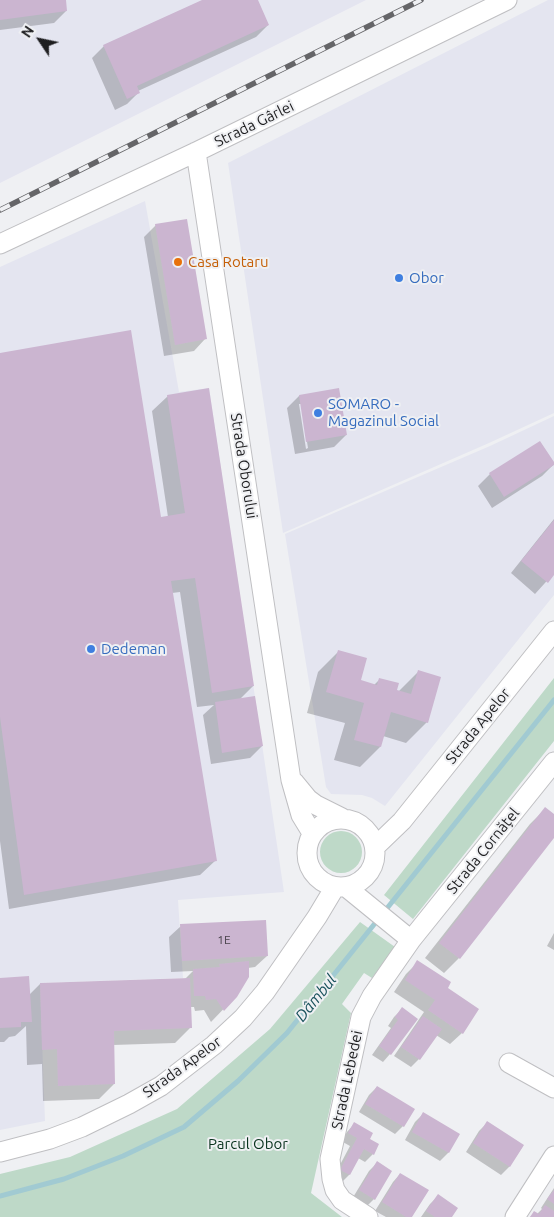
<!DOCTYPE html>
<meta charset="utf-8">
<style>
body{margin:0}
#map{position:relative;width:554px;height:1217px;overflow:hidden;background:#eff0f3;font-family:Ubuntu,sans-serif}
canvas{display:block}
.north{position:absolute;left:15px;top:15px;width:50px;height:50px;-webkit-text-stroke:4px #eff0f3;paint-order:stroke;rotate:304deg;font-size:14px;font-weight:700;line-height:20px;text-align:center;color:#1e1e20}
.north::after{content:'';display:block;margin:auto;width:18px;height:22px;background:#1e1e20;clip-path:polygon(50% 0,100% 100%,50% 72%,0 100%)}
</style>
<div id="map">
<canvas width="554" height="1217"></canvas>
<div class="north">N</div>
</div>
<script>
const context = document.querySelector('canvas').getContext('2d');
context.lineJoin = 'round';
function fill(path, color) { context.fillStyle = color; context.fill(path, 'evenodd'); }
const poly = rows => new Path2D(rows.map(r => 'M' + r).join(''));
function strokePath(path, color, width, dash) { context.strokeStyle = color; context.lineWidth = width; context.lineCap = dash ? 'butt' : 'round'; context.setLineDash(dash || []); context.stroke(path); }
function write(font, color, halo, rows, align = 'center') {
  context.font = font + ' Ubuntu,sans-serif'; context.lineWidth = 4; context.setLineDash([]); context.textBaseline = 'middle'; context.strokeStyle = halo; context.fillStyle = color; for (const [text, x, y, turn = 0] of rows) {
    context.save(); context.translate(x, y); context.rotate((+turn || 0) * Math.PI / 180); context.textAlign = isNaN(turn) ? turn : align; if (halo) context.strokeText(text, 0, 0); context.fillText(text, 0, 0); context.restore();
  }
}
const built = poly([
 [0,0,366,0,0,183],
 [548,0,554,0,554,413,489,443,283,533,228,163],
 [145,201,179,392,209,388,284,892,178,900,183,978,40,983,45,1121,0,1130,0,267],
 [554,416,554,595,385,806,372,798,362,795,331,794,326,787,285,534,490,446]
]);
const green = poly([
 [554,678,554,741,413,919,384,895],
 '320 852a21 21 0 1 1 42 0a21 21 0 1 1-42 0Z',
 [360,922,395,947,372,978,364,973,342,1004,351,1013,311,1193,342,1217,0,1217,0,1174,70,1157,177,1109,270,1029]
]);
const shadow = poly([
 [0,0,64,0,66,11,54,23,0,30],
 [205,0,257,0,268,25,256,37,138,91,139,92,127,104,115,110,92,58,104,46],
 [156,225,205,339,194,351,164,356,144,237],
 [0,355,160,518,168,517,152,411,168,396,253,686,239,700,262,746,250,758,211,764,203,715,214,705,197,707,180,592,172,593,216,860,200,875,9,909,0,841],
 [338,390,346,435,334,447,295,454,287,408,299,396],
 [299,404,301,404,308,448,306,449],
 [554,464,542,476,492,508,478,486,490,474],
 [554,519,554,573,535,594,511,573],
 [339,651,359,681,374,685,380,679,398,692,418,672,427,722,406,743,383,736,380,747,360,767,334,760,345,723,307,713,318,672],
 [545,809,554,816,554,836,459,958,444,973,425,958,530,824],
 [181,926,267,956,255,967,248,968,236,996,211,1022,204,1010,195,1011,194,1007,190,1007,190,1028,175,1043,113,1045,114,1084,99,1099,43,1101,42,1064,27,1065,26,1026,15,1036,9,1037,4,1042,0,1042,0,979,29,995,40,984,185,979,193,971,171,972,169,937],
 [554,933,554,950,547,946],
 [418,962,446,988,462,1033,450,1044,436,1035,419,1059,411,1067,394,1056,424,1012,394,992,406,974],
 [402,1009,390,1054,383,1062,372,1055,391,1028,388,1026,394,1017],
 [377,1087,403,1126,395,1134,359,1112,369,1095],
 [423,1114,459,1134,448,1153,440,1161,405,1140,415,1122],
 [487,1123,523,1146,509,1167,501,1175,466,1152,479,1131],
 [354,1124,369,1140,373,1154,365,1162,358,1158,349,1175,341,1183,333,1178,350,1146,341,1141,347,1132],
 [377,1163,374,1199,366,1207,352,1199,369,1171],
 [400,1174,411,1217,386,1217,375,1211,393,1182],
 [554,1188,554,1217,530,1217,537,1214,542,1209,541,1208],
 [438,1196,450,1217,421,1217,430,1204]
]);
const stream = poly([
 [0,1196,64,1179,123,1156,184,1127,238,1081,287,1033,554,700]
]);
const building = poly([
 [0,0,66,0,67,11,0,20],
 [202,0,258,0,269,25,137,86,140,93,127,99,103,45],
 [187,219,207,339,175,345,155,224],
 [131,330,161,517,185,513,167,395,209,388,254,686,212,693,195,578,171,581,217,861,24,895,0,717,0,353],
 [339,388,347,435,306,442,299,395],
 [540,441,554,462,554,465,504,497,489,473],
 [554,520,554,575,548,583,521,561],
 [338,650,367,658,361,680,377,685,379,678,399,683,397,690,411,694,418,670,441,677,428,723,391,712,381,747,354,740,364,703,326,692],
 [255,696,263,746,222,753,215,702],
 [545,807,554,814,554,838,460,959,439,943],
 [266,920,268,956,182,961,180,924],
 [417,960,451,982,448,988,479,1009,463,1034,428,1010,435,1000,405,980],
 [249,961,249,977,237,997,224,1011,216,999,206,1000,205,996,194,996,193,969,220,967,219,964],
 [29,976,32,1022,21,1022,21,1027,0,1028,0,978],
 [190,978,192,1028,114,1031,115,1084,58,1086,57,1049,42,1050,40,983],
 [402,1007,418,1019,391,1055,379,1046,398,1020,395,1017],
 [423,1016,442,1029,420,1060,401,1047],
 [377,1086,415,1109,404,1127,365,1104],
 [423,1112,460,1134,449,1153,412,1132],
 [487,1121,524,1145,510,1167,473,1143],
 [354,1122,373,1133,370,1139,379,1144,374,1155,364,1149,350,1175,340,1170,357,1138,348,1133],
 [377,1161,392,1171,375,1200,359,1190],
 [400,1173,429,1190,412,1217,406,1217,382,1202],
 [554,1190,554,1204,547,1199],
 [438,1194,458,1208,452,1217,435,1217,426,1211],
 [545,1205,554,1211,554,1217,530,1217,534,1211,539,1214]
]);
const minor = poly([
 [196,152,291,780,301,815,312,833],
 [0,244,196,152,507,0],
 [294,782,308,799,316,805,342,818],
 '307 853a34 34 0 1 1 68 0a34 34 0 1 1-68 0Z',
 [375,847,402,821,554,631],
 [346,887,411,940],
 [509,1063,554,1088],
 [0,1152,50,1139,82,1127,129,1104,161,1086,214,1045,243,1018,265,992,317,917,335,887],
 [368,1217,342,1200,335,1190,332,1179,330,1159,361,1017,372,996,411,940,554,762],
 [515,1217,554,1156]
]);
const rail = poly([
 [0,210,421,0]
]);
const markers = [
 [178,262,5,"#e8710a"],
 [399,278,5,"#3f7fe0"],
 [318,413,5,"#3f7fe0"],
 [91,649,5,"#3f7fe0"]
];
const numberNames = [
 ["1E",224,940]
];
const streetNames = [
 ["Strada Gârlei",254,124,-26],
 ["Strada Oborului",244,466,81],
 ["Strada Apelor",478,726,-51],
 ["Strada Cornățel",483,851,-51],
 ["Strada Apelor",182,1067,-36],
 ["Strada Lebedei",347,1080,-78]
];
const foodNames = [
 ["Casa Rotaru",188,262]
];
const shopNames = [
 ["Obor",409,278],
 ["SOMARO -",328,404],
 ["Magazinul Social",328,421],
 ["Dedeman",101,649]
];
const parkNames = [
 ["Parcul Obor",248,1144]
];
const waterNames = [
 ["Dâmbul",316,998,-51]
];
fill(built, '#e4e5f0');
fill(green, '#bed9c8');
fill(shadow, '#0003');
strokePath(stream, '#a1cad2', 5);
fill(building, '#cbb5d0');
strokePath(minor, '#bfbfc2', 21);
strokePath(minor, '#fff', 19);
strokePath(rail, '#656568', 5.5);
strokePath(rail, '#eff0f3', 4, [11]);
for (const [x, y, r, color] of markers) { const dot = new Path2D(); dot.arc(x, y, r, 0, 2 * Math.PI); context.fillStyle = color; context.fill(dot); strokePath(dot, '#eff0f3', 2); }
write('12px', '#49444c', null, numberNames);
write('15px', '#1e1e20', '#eff0f3', streetNames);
write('15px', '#c56008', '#eff0f3', foodNames, 'left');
write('15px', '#366cbe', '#eff0f3', shopNames, 'left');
write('15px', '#09331e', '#eff0f3', parkNames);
write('italic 16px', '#19525c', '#eff0f3', waterNames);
</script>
